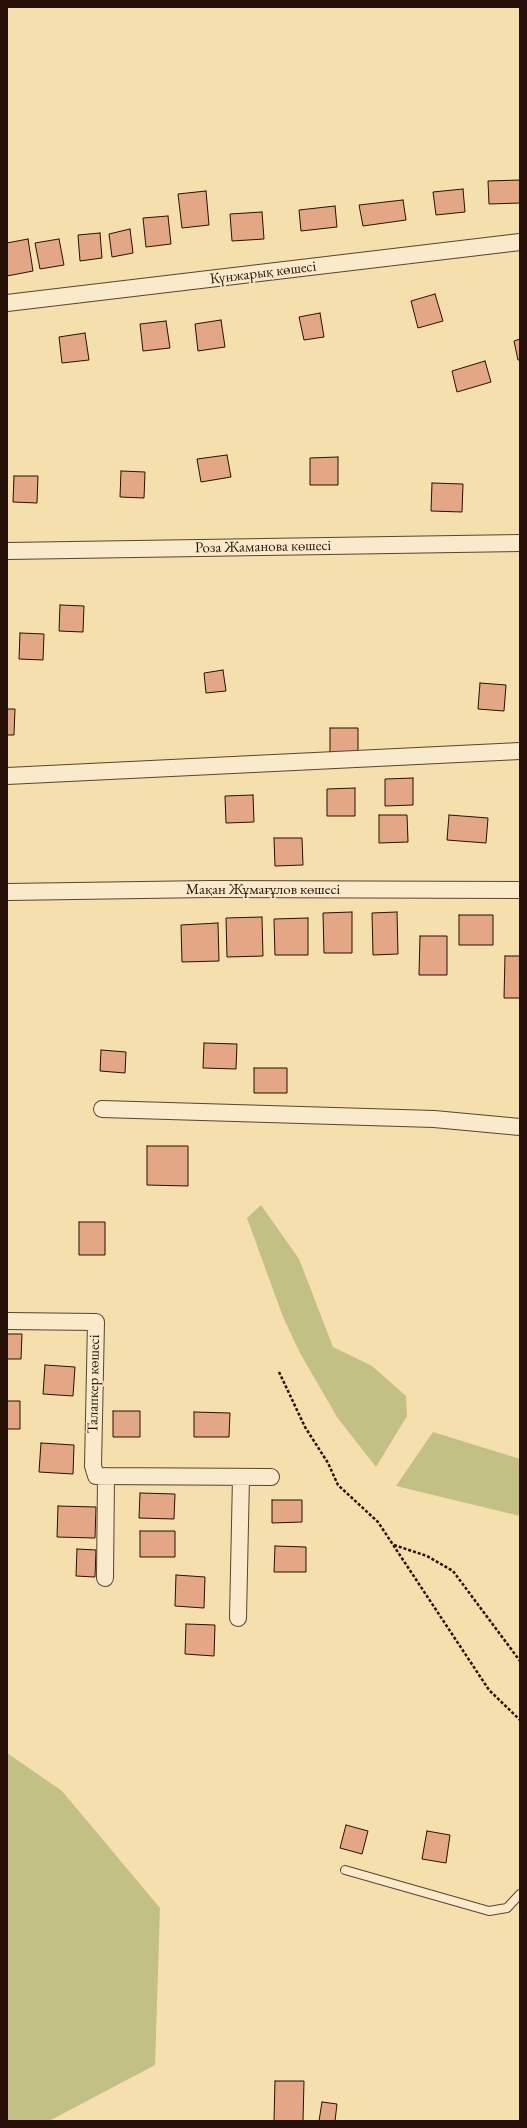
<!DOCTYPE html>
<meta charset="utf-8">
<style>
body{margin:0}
#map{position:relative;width:527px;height:2128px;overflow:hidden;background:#f4dfad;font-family:"EB Garamond",serif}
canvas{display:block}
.frame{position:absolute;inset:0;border:8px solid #271008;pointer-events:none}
</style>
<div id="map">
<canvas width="527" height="2128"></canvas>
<div class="frame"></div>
</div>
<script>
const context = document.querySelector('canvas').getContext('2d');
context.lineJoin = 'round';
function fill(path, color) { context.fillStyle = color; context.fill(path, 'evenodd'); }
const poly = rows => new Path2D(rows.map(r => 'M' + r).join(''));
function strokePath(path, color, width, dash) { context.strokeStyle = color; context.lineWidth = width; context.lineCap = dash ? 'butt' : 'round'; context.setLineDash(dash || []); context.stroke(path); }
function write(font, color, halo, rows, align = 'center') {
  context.font = font + ' "EB Garamond",serif'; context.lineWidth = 3; context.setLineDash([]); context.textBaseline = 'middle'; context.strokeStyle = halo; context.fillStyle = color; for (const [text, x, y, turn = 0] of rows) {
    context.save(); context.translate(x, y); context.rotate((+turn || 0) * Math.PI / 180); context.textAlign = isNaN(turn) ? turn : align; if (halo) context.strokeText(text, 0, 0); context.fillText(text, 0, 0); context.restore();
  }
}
const green = poly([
 [261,1205,299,1259,333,1347,372,1366,406,1396,407,1416,376,1467,337,1417,300,1353,283,1317,247,1218],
 [433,1432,520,1459,520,1516,396,1486],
 [7,1753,62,1791,160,1908,155,2065,49,2121,7,2121]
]);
const building = poly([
 [520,180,520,203,489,204,488,181,520,180],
 [463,189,465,212,436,215,433,192,463,189],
 [206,191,209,225,182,228,178,194,206,191],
 [403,200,406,220,363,226,359,205,403,200],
 [335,206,337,227,301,231,299,210,335,206],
 [262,212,264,239,232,241,230,214,262,212],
 [168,216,171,244,146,247,143,218,168,216],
 [130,229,133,253,112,257,109,234,130,229],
 [100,233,102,258,80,261,78,235,100,233],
 [28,239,33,271,7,276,7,243,28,239],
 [59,239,64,265,40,269,35,243,59,239],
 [435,294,443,321,418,328,411,301,435,294],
 [320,313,324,337,304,340,299,317,320,313],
 [221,320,225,347,198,351,195,324,221,320],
 [166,321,170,348,143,351,140,324,166,321],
 [85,333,89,360,62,363,59,337,85,333],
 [520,339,520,360,518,360,514,341,520,339],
 [485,361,491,382,457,392,452,371,485,361],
 [227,455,231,477,201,482,197,459,227,455],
 [338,457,338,485,310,485,310,458,338,457],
 [121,471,145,472,144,498,120,497,121,471],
 [14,476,38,476,37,503,13,502,14,476],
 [432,483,463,484,462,512,431,511,432,483],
 [60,605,84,606,83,632,59,631,60,605],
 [20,633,44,634,43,660,19,659,20,633],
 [223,670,226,691,206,693,204,673,223,670],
 [480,683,506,685,504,711,478,709,480,683],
 [7,709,15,709,14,735,7,735,7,709],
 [330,728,358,728,358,755,330,756,330,728],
 [413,778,413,805,385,806,385,779,413,778],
 [355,788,355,816,327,816,327,789,355,788],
 [253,795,254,822,226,823,225,796,253,795],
 [379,815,407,815,408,842,379,843,379,815],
 [449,815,488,818,486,843,447,840,449,815],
 [274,838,302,838,303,865,275,866,274,838],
 [352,912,352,953,324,953,323,913,352,912],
 [397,912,398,954,373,955,372,913,397,912],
 [459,915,493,915,493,945,459,945,459,915],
 [262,917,263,956,227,957,226,918,262,917],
 [308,918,308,955,275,955,274,919,308,918],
 [218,923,219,961,182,962,181,925,218,923],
 [420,936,447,936,447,975,419,975,420,936],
 [505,956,520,956,520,998,504,998,505,956],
 [204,1043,237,1044,236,1069,203,1068,204,1043],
 [101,1050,126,1052,125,1073,100,1071,101,1050],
 [254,1068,287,1068,287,1093,254,1093,254,1068],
 [147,1146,188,1146,188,1186,147,1185,147,1146],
 [79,1222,105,1222,105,1255,79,1255,79,1222],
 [7,1334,22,1334,21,1359,7,1359,7,1334],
 [45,1365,75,1367,73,1396,43,1394,45,1365],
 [7,1401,20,1401,20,1429,7,1429,7,1401],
 [113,1411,140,1411,140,1437,113,1437,113,1411],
 [194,1412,230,1413,229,1437,194,1437,194,1412],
 [41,1443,74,1445,73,1474,39,1472,41,1443],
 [140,1493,175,1494,174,1519,139,1518,140,1493],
 [272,1500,302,1500,302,1522,272,1523,272,1500],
 [58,1506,96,1507,95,1538,57,1537,58,1506],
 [140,1531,175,1531,175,1557,140,1557,140,1531],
 [275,1546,306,1547,306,1572,274,1572,275,1546],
 [77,1549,96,1550,95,1577,76,1576,77,1549],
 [176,1575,205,1577,204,1608,175,1606,176,1575],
 [186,1624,215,1625,214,1656,185,1654,186,1624],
 [346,1825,368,1831,362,1854,340,1848,346,1825],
 [427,1831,450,1835,446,1863,422,1859,427,1831],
 [275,2081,304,2081,303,2121,274,2121,275,2081],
 [322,2102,337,2104,335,2121,319,2121,322,2102]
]);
const path = poly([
 [279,1372,305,1427,328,1463,338,1485,378,1522,489,1690,520,1720],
 [394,1545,427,1556,453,1571,520,1661]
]);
const service = poly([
 [345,1870,489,1911,507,1908,520,1894]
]);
const minor = poly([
 [7,303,520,242],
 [7,551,520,543],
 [7,776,520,751],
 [7,892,210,889,520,890],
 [102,1109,434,1119,520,1127],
 [7,1321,96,1322,93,1466,96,1476,271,1477],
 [105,1578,106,1476],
 [238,1618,241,1477]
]);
const streetNames = [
 ["Күнжарық көшесі",263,273,-7],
 ["Роза Жаманова көшесі",263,547,-1],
 ["Мақан Жұмағұлов көшесі",263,890],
 ["Талапкер көшесі",94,1384,-89]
];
fill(green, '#c2c085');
fill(building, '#e3a786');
strokePath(building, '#271008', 1);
strokePath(service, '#5a4431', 10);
strokePath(minor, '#5a4431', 18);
strokePath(path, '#271008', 2.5, [3, 2]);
strokePath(service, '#f8eaca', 8);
strokePath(minor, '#f8eaca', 16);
write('15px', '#271008', '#f8eaca', streetNames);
</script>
